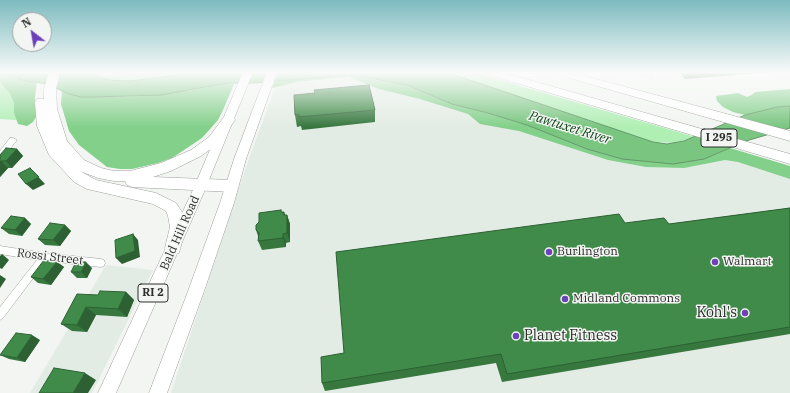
<!DOCTYPE html>
<style>
body{margin:0}
#map{position:relative;width:790px;height:393px;overflow:hidden;background:#f2f5f2;font-family:"IBM Plex Serif",serif}
canvas{display:block}
.north{position:absolute;left:12px;top:12px;width:40px;height:40px;box-sizing:border-box;background:#f2f5f2;border:1px solid #a3a5a3;border-radius:50%;rotate:329deg;font-size:11px;font-weight:700;line-height:16px;text-align:center;color:#2d2e2d}
.north::after{content:'';display:block;margin:auto;width:14px;height:18px;background:#6d41b9;clip-path:polygon(50% 0,100% 100%,50% 72%,0 100%)}
</style>
<div id="map">
<canvas width="790" height="393"></canvas>
<div class="north">N</div>
</div>
<script>
const context = document.querySelector('canvas').getContext('2d');
context.lineJoin = 'round';
function fill(path, color) { context.fillStyle = color; context.fill(path, 'evenodd'); }
const poly = rows => new Path2D(rows.map(r => 'M' + r).join(''));
function strokePath(path, color, width, dash) { context.strokeStyle = color; context.lineWidth = width; context.lineCap = dash ? 'butt' : 'round'; context.setLineDash(dash || []); context.stroke(path); }
function write(font, color, halo, rows, align = 'center') {
  context.font = font + ' "IBM Plex Serif",serif'; context.lineWidth = 3; context.setLineDash([]); context.textBaseline = 'middle'; context.strokeStyle = halo; context.fillStyle = color; for (const [text, x, y, turn = 0] of rows) {
    context.save(); context.translate(x, y); context.rotate((+turn || 0) * Math.PI / 180); context.textAlign = isNaN(turn) ? turn : align; if (halo) context.strokeText(text, 0, 0); context.fillText(text, 0, 0); context.restore();
  }
}
const built = poly([
 [349,72,595,151,720,154,790,175,790,393,171,393,248,161,278,80],
 [621,72,656,72,652,80],
 [106,265,153,270,92,393,30,393]
]);
const green = poly([
 [63,72,195,72,171,76,130,81,110,80,84,73],
 [440,72,473,72,695,137,676,143,653,142,461,77],
 [0,82,10,94,14,103,14,113,17,120,0,119]
]);
const forest = poly([
 [0,72,22,80,37,82,35,97,36,117,33,122,27,126,18,124,14,113,14,103,10,94,0,82],
 [347,75,406,85,452,104,488,113,527,125,587,149,622,159,704,159,730,148,790,166,790,179,738,162,725,160,684,168,646,167,608,160,519,131,480,124,468,114,420,99,379,89,349,77,296,82,272,88,275,81],
 [228,83,234,84,223,110,218,120,202,138,172,158,158,163,132,169,120,169,107,167,79,145,69,131,61,104,62,90,81,97,143,96,193,90],
 [790,89,790,106,777,107,745,115,733,112,723,107,717,101,716,96,738,93,747,97,753,94,755,92]
]);
const water = poly([
 [1,72,63,72,84,73,110,80,130,81,171,76,195,72,440,72,461,77,653,142,667,144,684,141,745,115,777,107,790,106,790,128,746,141,704,159,673,164,622,159,587,149,527,125,488,113,452,104,407,85,358,76,347,75,254,83,228,83,161,95,93,97,81,97,69,94,47,84,22,80,1,72]
]);
const street = poly([
 [10,138,13,138,17,140,3,158,0,159,0,151,10,138],
 [0,246,44,253,101,259,104,260,105,263,104,266,101,267,46,261,3,318,0,320,0,307,37,260,0,254,0,246]
]);
const primary = poly([
 [243,72,253,72,204,192,116,393,98,393,192,192,243,72],
 [267,72,277,72,246,159,234,203,203,294,167,393,149,393,187,294,220,203,234,159,267,72]
]);
const highway = poly([
 [49,72,60,72,56,89,57,109,67,141,84,160,101,168,114,171,130,171,161,163,191,150,209,137,224,117,229,116,234,117,235,120,219,143,201,156,171,171,153,177,232,180,237,182,239,186,237,190,232,192,132,187,127,185,125,181,114,181,98,178,80,171,96,180,156,193,176,203,184,215,186,227,179,253,173,255,167,253,165,248,170,227,168,216,166,211,153,204,87,189,74,182,49,155,37,126,35,102,37,99,44,99,44,89,49,72],
 [485,72,501,72,790,154,790,164,486,74,485,72],
 [554,72,570,72,790,131,790,141,555,74,554,72]
]);
const wall = poly([
 [678,72,771,72,685,79],
 [375,110,375,122,302,130,301,126,297,127,295,115],
 [17,149,23,156,12,168,8,168,0,177,0,155],
 [790,208,790,334,502,382,496,363,325,391,322,383,344,353,625,223,669,224],
 [282,212,285,215,287,215,290,224,290,242,286,243,286,247,262,250,258,241,258,236,256,230],
 [25,218,31,224,22,236,9,234,1,228],
 [65,225,71,231,60,246,45,245,38,239],
 [57,262,64,267,51,285,38,283,31,277],
 [92,268,87,278,77,278,71,272],
 [126,292,134,300,127,317,96,315,87,332,72,331,61,324,98,295],
 [40,340,25,362,9,359,0,355]
]);
const shadedWall = poly([
 [17,149,23,156,12,168,6,161],
 [1,161,8,168,0,177,0,163],
 [30,168,45,184,33,190,26,184],
 [284,212,287,220,287,215,290,224,290,242,287,233,284,215],
 [25,218,31,224,22,236,15,230],
 [65,225,71,231,60,246,53,240],
 [133,234,138,240,140,257,122,264,116,258],
 [283,234,286,243,286,247,283,238],
 [2,254,9,260,2,269,0,268,0,256],
 [57,262,64,267,51,285,43,279],
 [86,262,92,268,87,278,81,272],
 [0,275,6,279,0,288],
 [126,292,134,300,127,317,118,309],
 [86,307,96,315,87,332,77,325],
 [32,335,40,340,25,362,17,358],
 [85,373,96,380,88,393,73,393]
]);
const building = poly([
 [369,85,375,110,299,117,299,114,295,115,294,95,315,93,314,90,369,85],
 [6,148,17,149,6,161,1,161,0,163,0,155,6,148],
 [30,168,39,177,26,184,18,174,30,168],
 [790,208,790,327,507,374,501,354,322,383,321,357,344,353,336,252,619,214,625,223,664,218,669,224,790,208],
 [281,210,281,212,284,212,284,215,287,215,287,233,283,234,283,238,258,241,259,233,256,230,256,225,259,222,259,213,281,210],
 [11,216,25,218,15,230,1,228,11,216],
 [50,223,65,225,53,240,38,239,50,223],
 [133,234,135,251,116,258,115,240,133,234],
 [44,260,57,262,43,279,31,277,44,260],
 [76,262,86,262,81,272,71,272,76,262],
 [100,291,126,292,118,309,86,307,77,325,61,324,77,294,98,295,100,291],
 [16,333,32,335,17,358,0,355,16,333],
 [54,368,85,373,73,393,39,393,54,368]
]);
const markers = [
 [549,252,4,"#6d41b9"],
 [715,262,4,"#6d41b9"],
 [565,299,4,"#6d41b9"],
 [745,313,4,"#6d41b9"],
 [516,336,4,"#6d41b9"]
];
const shields = [
 [719,138,36],
 [153,293,30]
];
const shieldNames = [
 ["I 295",719,138],
 ["RI 2",153,293]
];
const streetNames = [
 ["Bald Hill Road",180,233,-66],
 ["Rossi Street",50,257,7]
];
const poiNames = [
 ["Burlington",557,252],
 ["Walmart",723,262],
 ["Midland Commons",573,299]
];
const waterNames = [
 ["Pawtuxet River",570,128,17]
];
const nearPoinames = [
 ["Kohl's",737,313],
 ["Planet Fitness",524,336,"left"]
];
fill(built, '#e3ece4');
fill(green, '#b0efb4');
fill(forest, '#83d08a');
fill(water, '#7ac681');
strokePath(water, '#639868', 1);
strokePath(street, '#9c9f9c', 1);
strokePath(primary, '#9c9f9c', 1);
strokePath(highway, '#9c9f9c', 1);
fill(street, '#fff');
fill(primary, '#fff');
fill(highway, '#fff');
fill(wall, '#37783f');
fill(shadedWall, '#2d6133');
fill(building, '#408b49');
strokePath(building, '#2d6133', 1);
const sky = context.createLinearGradient(0, 0, 0, 127);
sky.addColorStop(0, '#7cbbbf');
sky.addColorStop(0.57, '#f9faf9');
sky.addColorStop(1, '#f9faf900');
context.fillStyle = sky;
context.fillRect(0, 0, 790, 127);
for (const [x, y, r, color] of markers) { const dot = new Path2D(); dot.arc(x, y, r, 0, 2 * Math.PI); context.fillStyle = color; context.fill(dot); strokePath(dot, '#f2f5f2', 1.5); }
for (const [x, y, w] of shields) { const box = new Path2D(); box.roundRect(x - w / 2, y - 9, w, 18, 3); context.fillStyle = '#f2f5f2'; context.fill(box); strokePath(box, '#2d2e2d', 1); }
write('bold 11px', '#2d2e2d', null, shieldNames);
write('12px', '#2d2e2d', '#f2f5f2', streetNames);
write('12px', '#2d2e2d', '#f2f5f2', poiNames, 'left');
write('italic 13px', '#0b4317', '#f2f5f2', waterNames);
write('14px', '#2d2e2d', '#f2f5f2', nearPoinames, 'right');
</script>
